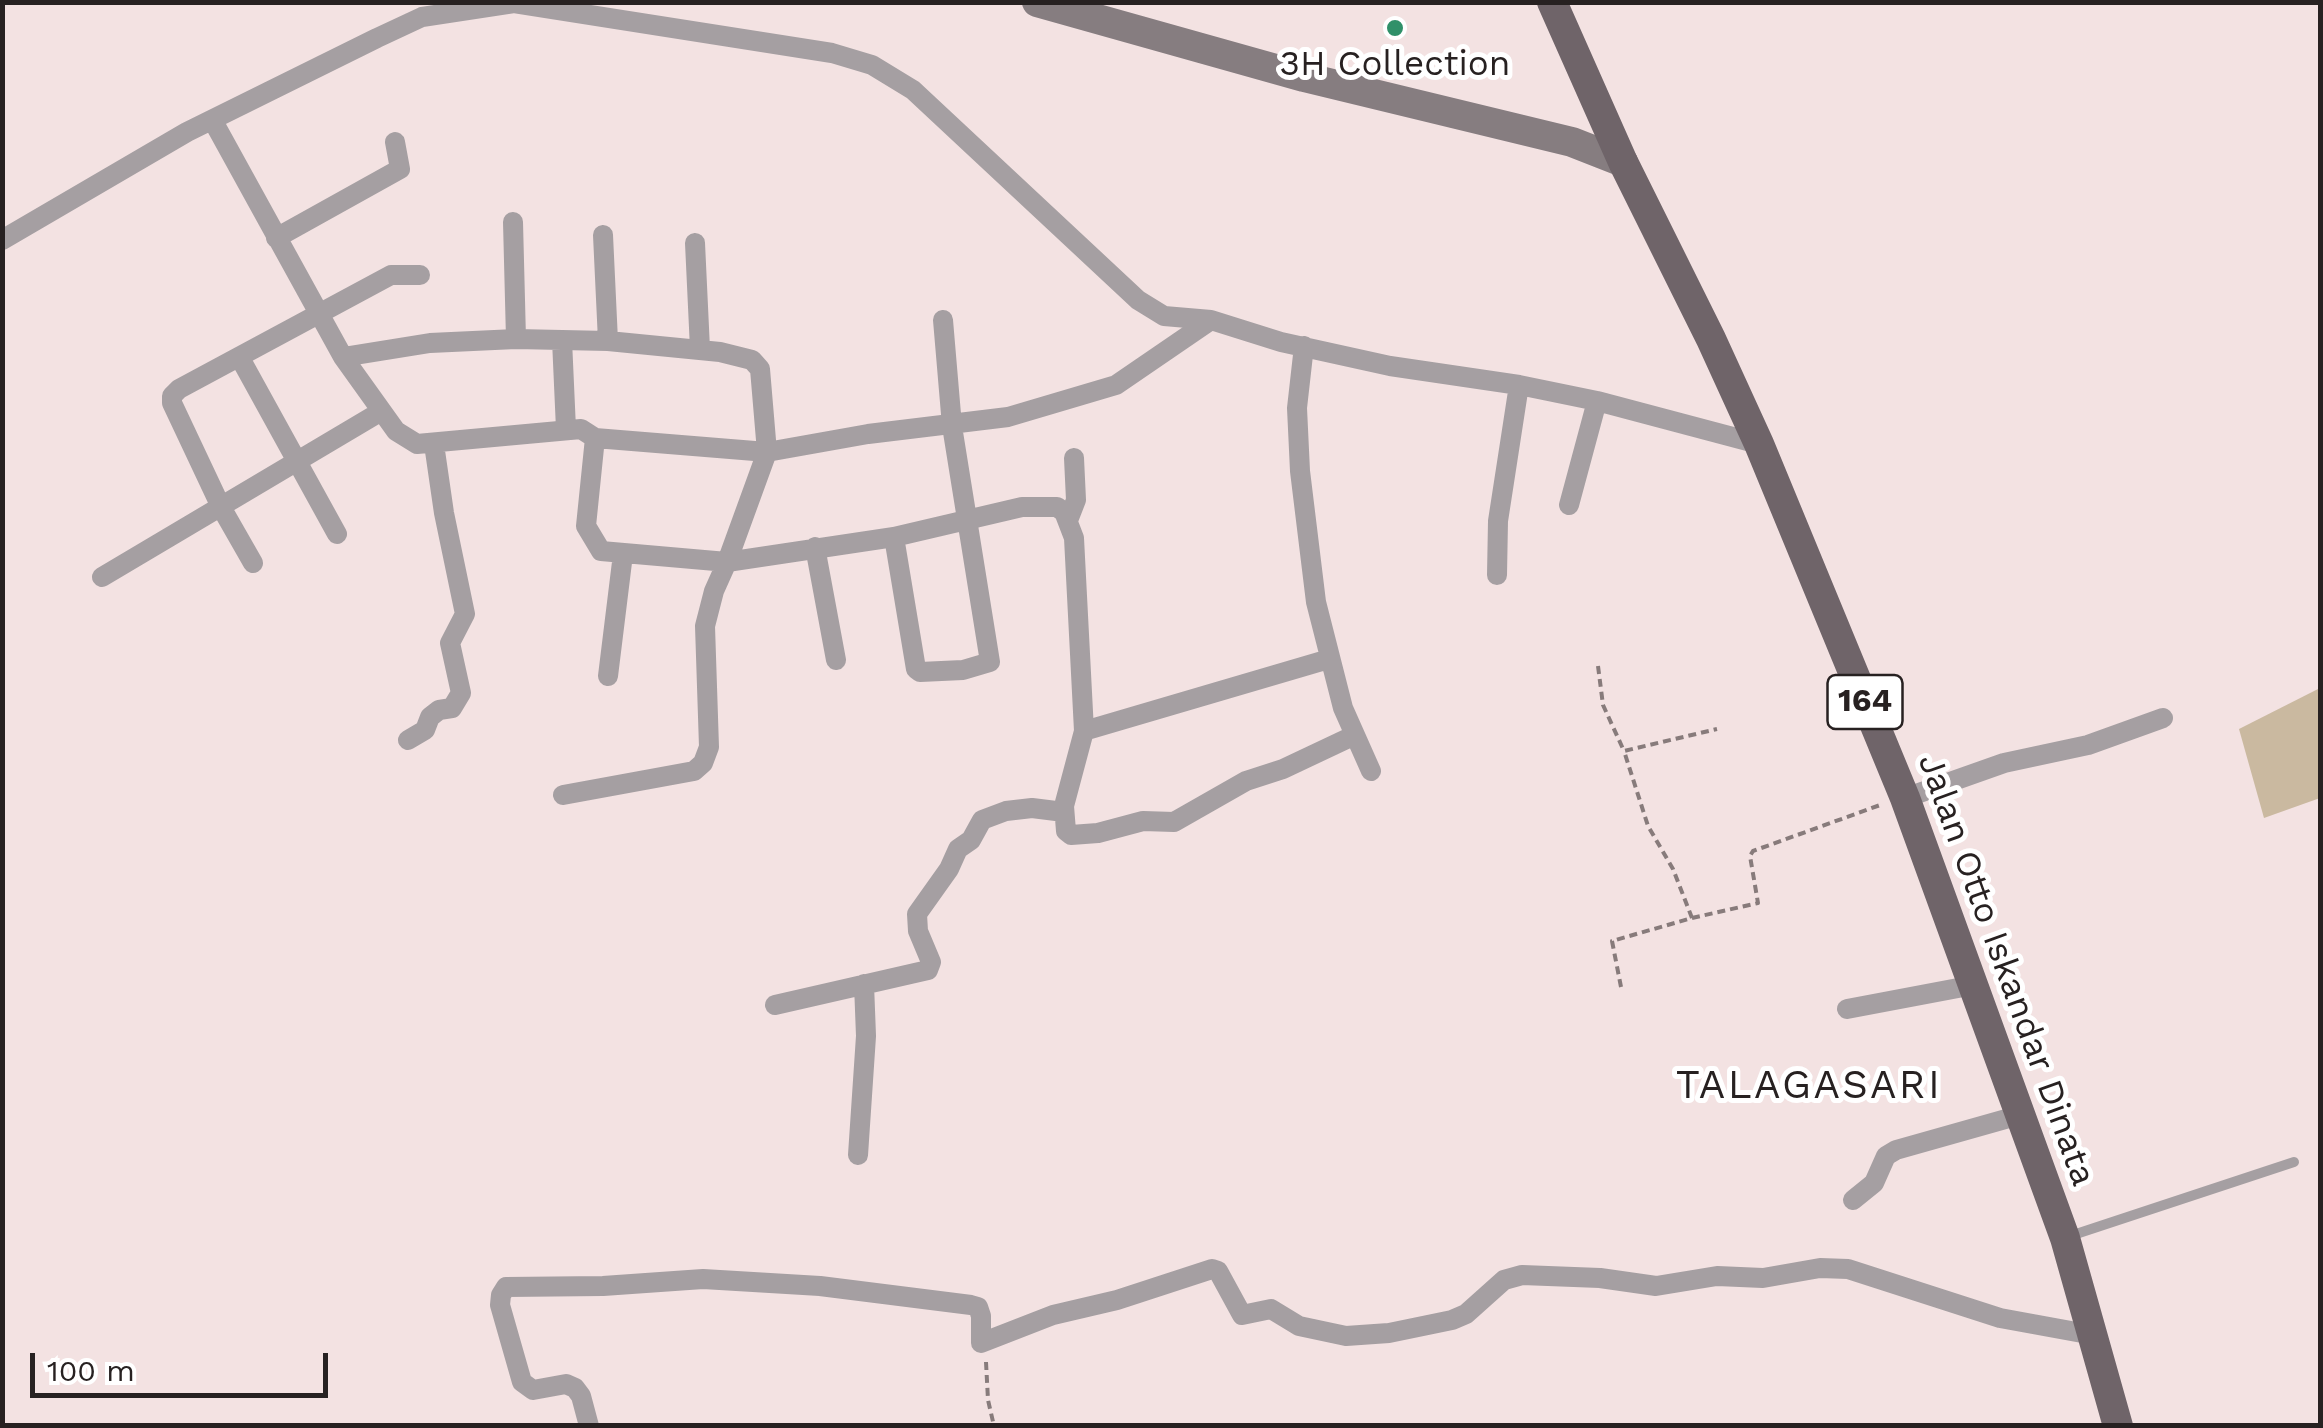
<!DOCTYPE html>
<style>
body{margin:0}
#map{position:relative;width:2323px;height:1428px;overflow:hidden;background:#f3e2e2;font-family:"Work Sans",sans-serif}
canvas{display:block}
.frame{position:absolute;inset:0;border:5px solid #272121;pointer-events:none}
.scale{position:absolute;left:30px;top:1353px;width:298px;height:45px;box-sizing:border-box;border:5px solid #272121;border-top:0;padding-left:12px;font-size:30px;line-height:35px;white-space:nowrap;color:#272121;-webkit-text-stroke:8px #fff;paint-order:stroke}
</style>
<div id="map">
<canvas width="2323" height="1428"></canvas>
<div class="frame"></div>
<div class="scale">100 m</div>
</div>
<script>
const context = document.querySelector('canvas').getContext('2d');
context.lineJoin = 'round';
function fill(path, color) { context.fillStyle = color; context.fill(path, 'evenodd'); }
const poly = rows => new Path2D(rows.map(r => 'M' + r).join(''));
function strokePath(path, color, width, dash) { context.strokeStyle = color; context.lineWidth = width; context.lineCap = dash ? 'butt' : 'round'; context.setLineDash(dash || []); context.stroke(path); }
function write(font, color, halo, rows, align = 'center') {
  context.font = font + ' "Work Sans",sans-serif'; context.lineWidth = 10; context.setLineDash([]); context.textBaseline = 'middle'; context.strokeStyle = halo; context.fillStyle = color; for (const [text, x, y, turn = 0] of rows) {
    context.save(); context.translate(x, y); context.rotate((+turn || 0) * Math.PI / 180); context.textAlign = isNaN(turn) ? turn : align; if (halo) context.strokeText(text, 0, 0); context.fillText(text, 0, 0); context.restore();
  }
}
const green = poly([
 [2320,688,2320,798,2264,818,2239,729]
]);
const path = poly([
 [1598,666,1603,705,1624,751,1717,729],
 [1692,918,1758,903,1750,856,1753,851,1883,804],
 [1621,987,1612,941,1692,918,1673,869,1648,826,1624,751],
 [986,1362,988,1400,994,1426]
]);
const lane = poly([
 [2070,1236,2294,1162]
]);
const street = poly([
 [213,121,343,357,396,431,417,444,581,429,595,438,767,452,868,434,1008,417,1116,385,1211,320],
 [513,222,516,339],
 [603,235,608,341],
 [276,238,400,169,395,142],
 [2,240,187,132,377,38,422,17,514,3,832,53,872,65,913,90,1138,300,1164,316,1211,320,1281,342,1390,366,1519,385,1597,401,1759,444],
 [695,243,700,349],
 [562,340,566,429],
 [1304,346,1297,408,1300,471,1316,602,1343,708,1371,771],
 [343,357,430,343,516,339,608,341,720,352,752,360,760,369,767,452,727,562,714,591,705,626,709,747,703,763,694,771,563,795],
 [240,358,337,534],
 [595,438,586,526,601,551,727,562,894,537,1022,507,1057,507,1064,512,1074,538,1084,731,1064,806,1066,831,1071,835,1098,833,1143,821,1174,822,1246,781,1283,769,1355,735],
 [1569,505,1597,401],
 [1069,518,1076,500,1074,458],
 [894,537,916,669,920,672,963,670,990,662,952,426,943,320],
 [815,547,836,660],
 [253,563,221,507,172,403,172,396,179,389,391,275,420,275],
 [1497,575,1498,521,1519,385],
 [102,577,380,412],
 [608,676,623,554],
 [1084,731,1329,659],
 [408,740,425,730,430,717,439,710,452,708,461,693,450,643,465,614,444,513,434,444],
 [1905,798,2004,763,2088,745,2163,718],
 [775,1005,928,970,931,962,918,931,917,914,949,869,958,849,971,840,982,820,1006,811,1032,808,1064,812],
 [1847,1009,1974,985],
 [858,1155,866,1036,864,984],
 [1853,1200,1874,1183,1886,1156,1896,1150,2020,1115],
 [589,1426,581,1396,575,1388,566,1384,533,1390,522,1382,500,1305,501,1295,506,1287,603,1286,703,1279,820,1286,971,1305,978,1307,981,1316,981,1343,1053,1315,1117,1300,1212,1269,1218,1271,1242,1315,1271,1309,1299,1326,1346,1336,1389,1333,1452,1320,1466,1314,1504,1280,1522,1275,1600,1278,1656,1286,1717,1276,1763,1278,1820,1268,1848,1269,2000,1318,2093,1335]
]);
const secondary = poly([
 [1037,2,1304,77,1572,142,1623,162]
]);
const primary = poly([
 [1552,2,1623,162,1711,339,1759,444,1905,798,2065,1238,2118,1426]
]);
const markers = [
 [1395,28,10,"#309069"]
];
const shields = [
 [1865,702,75]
];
const shieldNames = [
 ["164",1865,702]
];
const poiNames = [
 ["3H Collection",1395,65]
];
const streetNames = [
 ["Jalan Otto Iskandar Dinata",2006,970,70]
];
const quarterNames = [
 ["TALAGASARI",1809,1086]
];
fill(green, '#cab9a0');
strokePath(path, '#877b7b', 4, [8, 5]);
strokePath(lane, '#a59fa2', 10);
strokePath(street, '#a59fa2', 20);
strokePath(secondary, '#867d80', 30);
strokePath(primary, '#6f6469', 30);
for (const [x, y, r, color] of markers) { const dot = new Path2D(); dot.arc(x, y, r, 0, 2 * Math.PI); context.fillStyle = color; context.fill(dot); strokePath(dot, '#fff', 4); }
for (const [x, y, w] of shields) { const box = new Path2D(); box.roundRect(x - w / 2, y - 27, w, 54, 8); context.fillStyle = '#fff'; context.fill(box); strokePath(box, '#272121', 2.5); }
write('bold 32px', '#272121', null, shieldNames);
write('35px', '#272121', '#fff', poiNames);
write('35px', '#272121', '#fff', streetNames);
context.letterSpacing = '2.5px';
write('40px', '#272121', '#fff', quarterNames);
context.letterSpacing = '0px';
</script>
